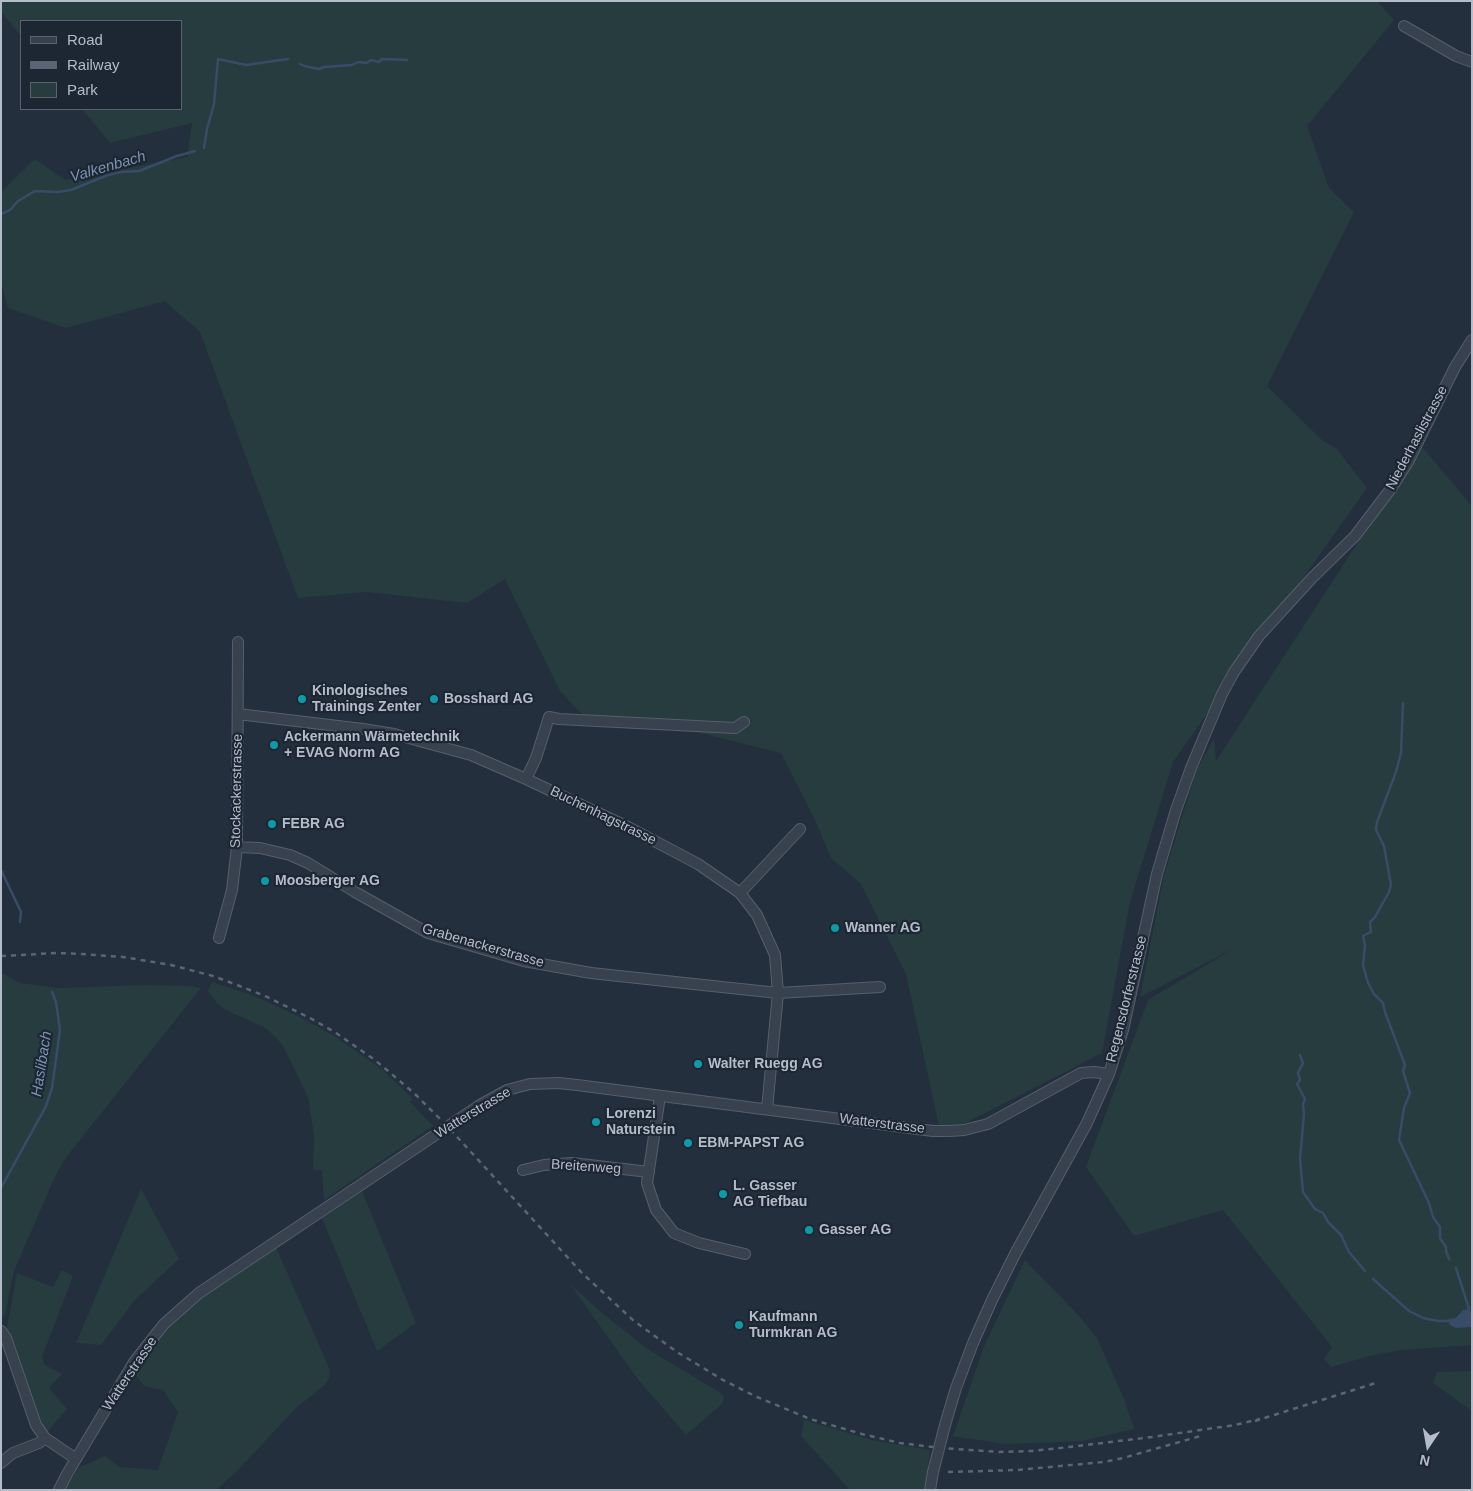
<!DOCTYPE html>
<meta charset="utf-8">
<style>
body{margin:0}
#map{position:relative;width:1473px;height:1491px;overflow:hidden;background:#242f3e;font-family:Helvetica,sans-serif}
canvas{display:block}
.frame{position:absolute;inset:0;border:2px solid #b4bcc9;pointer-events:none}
.legend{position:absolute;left:20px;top:20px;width:162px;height:90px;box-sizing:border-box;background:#1d2633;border:1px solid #59626f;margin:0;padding:6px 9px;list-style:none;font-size:15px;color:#b4bcc9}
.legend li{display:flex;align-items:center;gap:10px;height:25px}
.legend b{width:25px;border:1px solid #59626f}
.north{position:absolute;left:1403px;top:1421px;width:50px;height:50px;-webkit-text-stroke:4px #1d2633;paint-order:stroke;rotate:192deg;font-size:14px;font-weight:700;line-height:20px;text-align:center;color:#b4bcc9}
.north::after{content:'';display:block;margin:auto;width:18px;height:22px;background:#b4bcc9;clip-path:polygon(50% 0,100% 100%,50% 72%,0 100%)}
</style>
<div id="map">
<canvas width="1473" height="1491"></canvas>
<div class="frame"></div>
<ul class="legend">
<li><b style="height:6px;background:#38414e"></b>Road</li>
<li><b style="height:6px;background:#5a6575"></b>Railway</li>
<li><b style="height:14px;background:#263c3f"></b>Park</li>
</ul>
<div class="north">N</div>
</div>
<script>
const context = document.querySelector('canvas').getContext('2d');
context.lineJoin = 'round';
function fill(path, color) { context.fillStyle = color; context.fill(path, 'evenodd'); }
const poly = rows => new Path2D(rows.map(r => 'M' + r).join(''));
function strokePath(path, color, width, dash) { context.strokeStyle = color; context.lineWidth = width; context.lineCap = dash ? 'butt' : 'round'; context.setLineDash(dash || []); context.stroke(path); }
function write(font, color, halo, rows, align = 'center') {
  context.font = font + ' Helvetica,sans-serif'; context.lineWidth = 4.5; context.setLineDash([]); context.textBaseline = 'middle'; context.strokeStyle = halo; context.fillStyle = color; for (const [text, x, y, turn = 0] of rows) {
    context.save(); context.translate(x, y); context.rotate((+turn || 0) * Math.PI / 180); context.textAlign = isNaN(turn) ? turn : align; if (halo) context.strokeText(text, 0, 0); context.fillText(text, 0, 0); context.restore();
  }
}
const green = poly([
 [1,1,1377,1,1394,20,1307,126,1329,188,1354,212,1267,386,1323,441,1336,448,1367,488,1173,762,1130,902,1102,1053,962,1125,939,1126,906,974,861,884,831,858,815,820,781,753,689,730,591,724,560,691,505,579,467,603,367,592,298,598,200,332,165,301,66,328,8,308,1,282,2,191,35,159,65,180,187,157,192,123,110,143,82,109,181,109,181,21,21,21,21,36,1,12],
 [1422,447,1472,506,1472,1345,1401,1350,1373,1355,1331,1367,1324,1359,1332,1347,1223,1210,1134,1236,1086,1167,1148,1000,1233,949,1140,997,1164,875,1197,769,1214,739,1216,761,1360,539],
 [1,973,20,983,59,988,145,985,192,986,201,988,64,1160,54,1179,14,1271,5,1315,1,1317],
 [212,982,252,995,298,1016,336,1037,383,1070,413,1099,410,1102,433,1126,324,1200,322,1170,313,1170,314,1136,308,1097,282,1044,266,1028,226,1010,217,1003,208,991],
 [141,1189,179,1259,134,1301,101,1345,76,1343],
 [362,1191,416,1323,377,1351,322,1218],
 [276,1247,330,1370,329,1378,325,1385,297,1407,238,1470,216,1490,66,1490,78,1468,105,1456,120,1467,158,1470,178,1412,163,1390,144,1386,134,1373,155,1343,176,1320,204,1296],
 [1025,1260,1081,1318,1097,1338,1124,1399,1134,1429,1095,1438,1095,1436,1094,1438,1084,1441,1005,1444,953,1436,985,1344],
 [62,1270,73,1276,42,1357,45,1365,62,1374,49,1388,67,1409,46,1433,38,1423,6,1333,17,1273,53,1287],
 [570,1284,602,1313,649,1350,724,1395,723,1403,686,1435,637,1378],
 [1472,1371,1472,1411,1433,1383,1437,1372],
 [804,1420,876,1441,930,1450,925,1490,850,1490,801,1436]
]);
const water = poly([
 [1469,1309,1472,1314,1472,1327,1456,1328,1450,1325,1448,1321,1449,1319,1456,1318,1463,1310]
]);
const stream = poly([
 [300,64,304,66,319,69,324,67,352,65,358,62,367,63,371,60,379,62,382,59,407,60],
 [204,148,207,129,214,104,218,59,246,65,288,59],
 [1,214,10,210,18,201,35,191,57,192,71,190,108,175,121,172,139,171,177,156,195,151],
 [1403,703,1401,753,1396,772,1377,822,1376,830,1384,846,1391,885,1389,892,1375,917,1370,922,1371,932,1363,936,1365,945,1363,965,1368,983,1374,994,1383,1003,1385,1012,1405,1065,1403,1071,1410,1093,1404,1108,1399,1140,1429,1203,1433,1217,1440,1227,1440,1238,1446,1247,1446,1251,1449,1259],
 [1,870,21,912,20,922],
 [1300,1055,1303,1063,1298,1073,1300,1080,1297,1084,1305,1099,1303,1104,1304,1114,1300,1159,1303,1192,1315,1209,1323,1213,1328,1222,1341,1235,1349,1252,1365,1271],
 [1,1188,46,1106,52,1088,60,1030,56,1002,52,992],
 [1456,1268,1469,1309],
 [1373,1279,1409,1311,1423,1318,1438,1321,1448,1321]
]);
const minor = poly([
 [1404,26,1456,56,1472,62],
 [238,714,363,729,394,734,471,755,526,779,628,827,698,864,740,893,757,915,775,955,778,993,767,1109],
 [526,779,536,758,549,717,559,719,735,728,744,722],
 [237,847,260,848,290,855,308,863,355,892,428,933,524,961,591,973,778,993,880,987],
 [740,893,800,829],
 [219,938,232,890,237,847,238,642],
 [660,1096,647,1183,656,1210,674,1233,699,1243,745,1254],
 [523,1170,544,1165,572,1163,649,1172],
 [1,1331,6,1338,36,1425,45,1438,76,1459],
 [945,1425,956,1388,973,1343,992,1300,1015,1254,1087,1123,1109,1074,1123,1030,1157,874,1176,810,1191,768,1222,694,1234,672,1259,636,1312,578,1355,536,1390,490,1408,462,1455,367,1472,340],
 [1,1463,13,1453,39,1443,45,1438],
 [59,1490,67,1474,134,1362,164,1324,199,1293,480,1105,507,1090,530,1084,558,1083,577,1085,933,1131,950,1131,964,1130,988,1124,1081,1073,1094,1072,1109,1074],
 [930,1490,933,1472]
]);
const rail = poly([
 [1,956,57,953,81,954,123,957,171,965,213,976,237,985,265,996,310,1018,336,1033,375,1060,415,1094,448,1127,582,1273,634,1321,677,1352,723,1380,757,1397,810,1419,862,1434,900,1443,941,1448,999,1452,1032,1451,1069,1447,1152,1437,1235,1425,1260,1419],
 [1255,1421,1379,1382],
 [948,1472,1017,1470,1104,1462,1123,1458,1204,1435]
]);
const minorBridge = poly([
 [933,1472,945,1425]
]);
const markers = [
 [302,699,5,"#0f9aa8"],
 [434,699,5,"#0f9aa8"],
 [274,745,5,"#0f9aa8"],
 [272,824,5,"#0f9aa8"],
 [265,881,5,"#0f9aa8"],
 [835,928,5,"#0f9aa8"],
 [698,1064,5,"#0f9aa8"],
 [596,1122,5,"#0f9aa8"],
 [688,1143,5,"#0f9aa8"],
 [723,1194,5,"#0f9aa8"],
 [809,1230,5,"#0f9aa8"],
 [739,1325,5,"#0f9aa8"]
];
const streetNames = [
 ["Niederhaslistrasse",1417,438,-62],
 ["Stockackerstrasse",237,791,-89],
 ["Buchenhagstrasse",603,816,26],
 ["Grabenackerstrasse",483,946,16],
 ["Regensdorferstrasse",1127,999,-76],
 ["Watterstrasse",473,1113,-31],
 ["Watterstrasse",882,1124,7],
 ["Breitenweg",586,1167,4],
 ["Watterstrasse",130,1374,-56]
];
const poiNames = [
 ["Kinologisches",312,691],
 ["Trainings Zenter",312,707],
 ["Bosshard AG",444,699],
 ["Ackermann Wärmetechnik",284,737],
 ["+ EVAG Norm AG",284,753],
 ["FEBR AG",282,824],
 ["Moosberger AG",275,881],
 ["Wanner AG",845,928],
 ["Walter Ruegg AG",708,1064],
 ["Lorenzi",606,1114],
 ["Naturstein",606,1130],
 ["EBM-PAPST AG",698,1143],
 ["L. Gasser",733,1186],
 ["AG Tiefbau",733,1202],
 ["Gasser AG",819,1230],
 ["Kaufmann",749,1317],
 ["Turmkran AG",749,1333]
];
const waterNames = [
 ["Valkenbach",108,167,-16],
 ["Haslibach",42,1064,-81]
];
fill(green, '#263c3f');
fill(water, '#394c67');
strokePath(stream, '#394c67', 2.5);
strokePath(minor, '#565f6c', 12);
strokePath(minor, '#38414e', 10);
strokePath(rail, '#5a6575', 2.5, [5, 5]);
strokePath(minorBridge, '#565f6c', 12, []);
strokePath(minorBridge, '#38414e', 10);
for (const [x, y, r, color] of markers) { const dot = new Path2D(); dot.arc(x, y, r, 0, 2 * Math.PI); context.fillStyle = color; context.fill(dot); strokePath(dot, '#1d2633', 2); }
write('14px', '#b4bcc9', '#1d2633', streetNames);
write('bold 14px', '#b4bcc9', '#1d2633', poiNames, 'left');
write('italic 15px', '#7c92b1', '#1d2633', waterNames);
</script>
